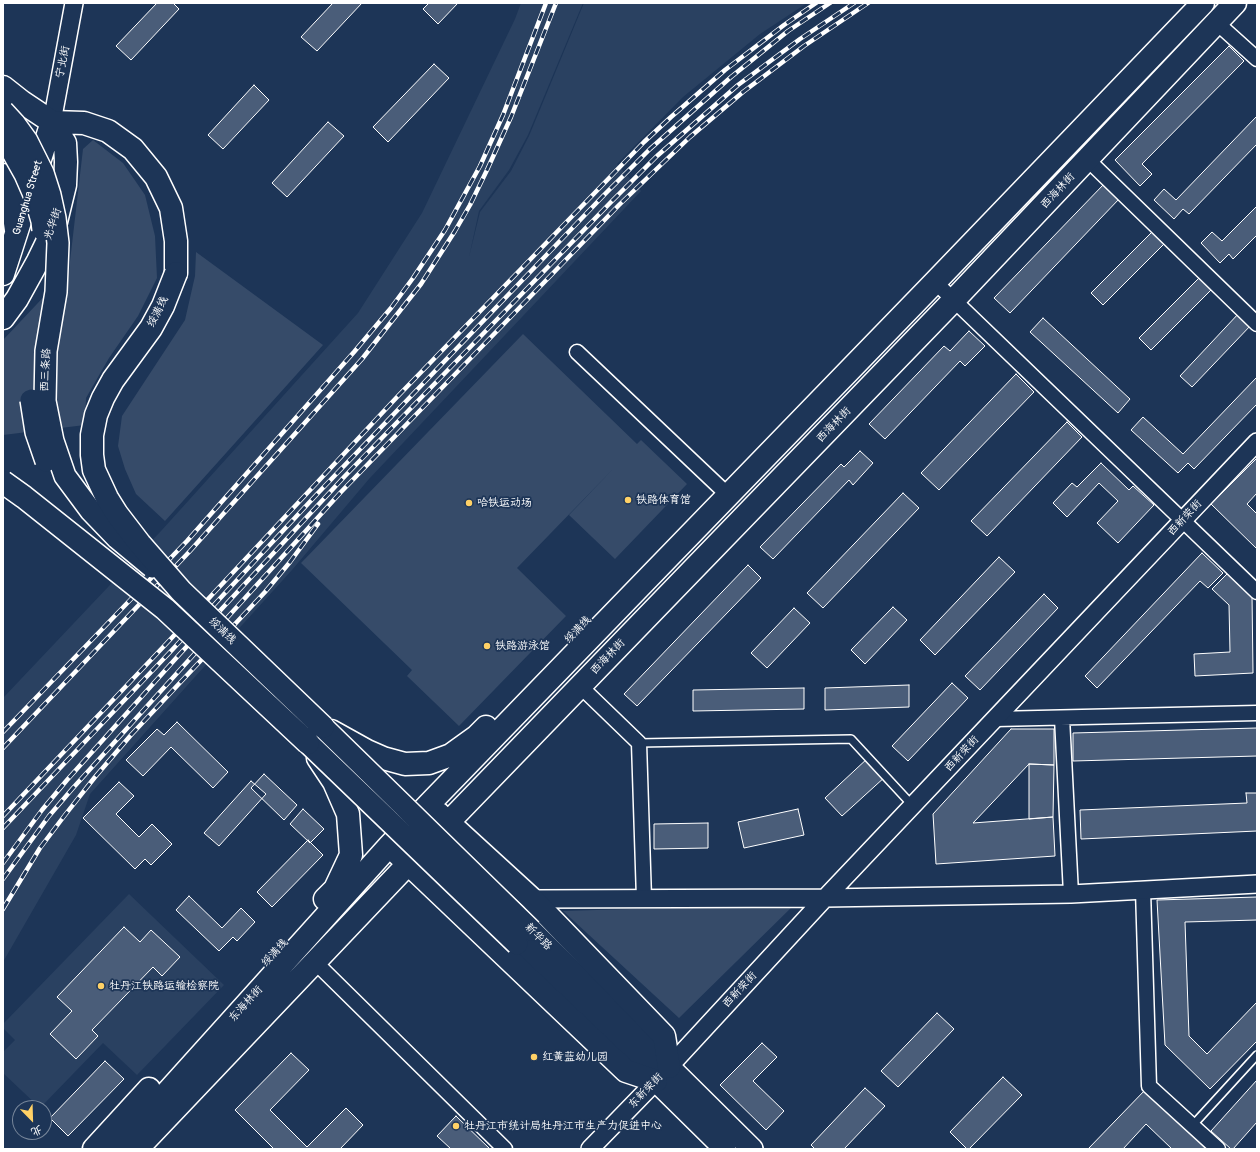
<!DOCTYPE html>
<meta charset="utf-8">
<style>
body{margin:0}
#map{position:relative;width:1260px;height:1152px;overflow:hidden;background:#1d3557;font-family:Pangolin,"LXGW WenKai TC",sans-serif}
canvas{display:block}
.frame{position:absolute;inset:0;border:4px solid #fff;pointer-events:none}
.north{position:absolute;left:12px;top:1100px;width:40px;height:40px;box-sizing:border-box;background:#1d3557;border:1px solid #77869a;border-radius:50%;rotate:157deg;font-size:11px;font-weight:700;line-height:16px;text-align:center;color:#fff}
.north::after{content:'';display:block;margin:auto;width:14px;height:18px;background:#ffd166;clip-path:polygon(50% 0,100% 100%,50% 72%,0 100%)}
</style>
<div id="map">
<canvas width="1260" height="1152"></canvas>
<div class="frame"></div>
<div class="north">北</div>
</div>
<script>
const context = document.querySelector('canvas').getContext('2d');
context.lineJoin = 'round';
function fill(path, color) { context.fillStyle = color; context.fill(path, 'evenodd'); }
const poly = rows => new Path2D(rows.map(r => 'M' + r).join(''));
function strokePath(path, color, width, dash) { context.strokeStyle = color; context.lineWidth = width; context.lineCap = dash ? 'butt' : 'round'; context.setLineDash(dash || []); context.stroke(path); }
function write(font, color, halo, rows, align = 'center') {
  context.font = font + ' Pangolin,"LXGW WenKai TC",sans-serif'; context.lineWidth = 3.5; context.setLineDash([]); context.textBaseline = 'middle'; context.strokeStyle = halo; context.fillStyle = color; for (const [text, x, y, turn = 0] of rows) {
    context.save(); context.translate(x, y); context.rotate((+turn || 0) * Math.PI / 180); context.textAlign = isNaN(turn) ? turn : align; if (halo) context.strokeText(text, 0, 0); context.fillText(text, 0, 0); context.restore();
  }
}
const built = poly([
 [521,3,583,3,528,135,509,170,479,211,469,257,480,212,511,171,529,136,584,3,807,3,760,34,683,97,617,164,641,191,369,479,292,570,194,678,90,794,76,835,3,962,3,698,161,531,358,313,422,213,515,19],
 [129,894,224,985,137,1075,103,1043,40,1108,3,1073,3,1052,15,1040,3,1028,3,1024]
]);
const green = poly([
 [93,140,123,163,145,195,155,236,157,278,138,316,109,358,86,398,85,425,3,435,3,340,69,270,83,149],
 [196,252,323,345,165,521,136,494,125,469,118,446,122,416,185,320,195,276],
 [523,334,637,444,641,440,687,484,615,559,569,515,614,468,517,568,566,616,459,726,407,676,412,670,301,563],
 [795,904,679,1018,563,911]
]);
const building = poly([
 [157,3,173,3,179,9,131,60,116,46,157,3],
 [333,3,362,3,317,51,301,37,333,3],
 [429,3,458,3,438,24,423,9,429,3],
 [1229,46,1244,61,1142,164,1152,174,1140,186,1115,160,1229,46],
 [434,64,449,78,388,142,373,127,434,64],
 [254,85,269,100,223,149,208,135,254,85],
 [1257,116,1257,144,1189,214,1183,209,1174,219,1154,200,1164,189,1176,200,1257,116],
 [328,122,344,136,287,197,272,183,328,122],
 [1105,183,1120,198,1010,313,994,298,1105,183],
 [1257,206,1257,235,1233,259,1229,254,1220,263,1201,243,1212,232,1222,241,1257,206],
 [1154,230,1166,242,1103,305,1091,293,1154,230],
 [1200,277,1212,289,1151,350,1139,338,1200,277],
 [1240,312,1252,324,1192,387,1180,376,1240,312],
 [1043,318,1130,399,1118,413,1030,332,1043,318],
 [969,331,985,346,965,366,960,361,885,439,869,424,944,346,950,351,969,331],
 [1016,374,1034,392,939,490,921,473,1016,374],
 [1257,377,1257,404,1194,469,1188,463,1178,473,1131,430,1143,417,1183,454,1257,377],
 [1067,422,1082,437,987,536,971,521,1067,422],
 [860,451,873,463,853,485,849,480,773,559,760,547,841,464,844,467,860,451],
 [1257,458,1257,493,1247,504,1257,514,1257,549,1211,504,1257,458],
 [1101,463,1129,490,1133,486,1154,505,1118,543,1097,523,1118,501,1099,483,1067,517,1053,503,1072,483,1077,487,1101,463],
 [903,493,919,508,823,608,807,593,903,493],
 [1202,553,1223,573,1208,588,1200,581,1097,688,1085,676,1202,553],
 [999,557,1015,572,935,655,920,640,999,557],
 [748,565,761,578,637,706,624,694,748,565],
 [1228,573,1252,595,1253,673,1195,676,1194,654,1230,652,1229,605,1212,589,1228,573],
 [1044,594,1058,608,980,690,965,676,1044,594],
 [893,607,907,620,865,664,851,650,893,607],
 [794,608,810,623,767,668,751,653,794,608],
 [952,683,968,698,908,761,892,746,952,683],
 [909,685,909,707,825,710,825,688,909,685],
 [804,688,804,709,693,711,693,690,804,688],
 [177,722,228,772,213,788,171,747,143,776,126,760,157,729,164,735,177,722],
 [1257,728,1257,756,1073,761,1073,733,1257,728],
 [1011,729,1054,729,1054,765,1029,764,973,823,1053,817,1055,856,936,864,933,814,1011,729],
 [869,757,886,776,842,816,825,798,869,757],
 [1029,764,1054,765,1053,817,1029,819,1029,764],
 [264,774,297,805,284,820,251,788,264,774],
 [251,781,266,794,219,846,204,833,251,781],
 [119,782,134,796,116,814,139,837,152,824,172,844,151,865,145,859,135,869,83,818,119,782],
 [1246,793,1257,793,1257,831,1081,839,1080,810,1247,803,1246,793],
 [303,809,324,829,310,843,290,824,303,809],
 [798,809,804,835,744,848,738,822,798,809],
 [708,823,708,848,654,849,654,824,708,823],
 [308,840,323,855,272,907,257,892,308,840],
 [189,896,222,928,241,908,255,922,237,941,233,937,219,951,176,910,189,896],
 [1257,897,1257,920,1185,922,1189,1036,1207,1054,1257,1002,1257,1041,1210,1089,1165,1045,1157,900,1257,897],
 [124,927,140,942,151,930,180,957,162,976,153,967,92,1030,98,1036,76,1059,50,1034,72,1011,57,997,124,927],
 [937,1013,954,1029,898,1087,881,1071,937,1013],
 [762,1043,777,1057,753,1081,784,1111,766,1130,720,1085,762,1043],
 [291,1053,309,1070,270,1110,307,1147,346,1108,363,1125,340,1149,274,1149,235,1110,291,1053],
 [105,1061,124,1079,68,1136,50,1118,105,1061],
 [1003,1077,1022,1095,969,1149,967,1149,950,1132,1003,1077],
 [1257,1080,1257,1122,1233,1149,1231,1149,1211,1131,1257,1080],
 [865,1088,885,1106,844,1149,815,1149,811,1145,865,1088],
 [1147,1088,1210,1149,1172,1149,1146,1124,1123,1149,1088,1149,1147,1088],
 [456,1116,490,1149,451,1149,437,1136,456,1116]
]);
const service = poly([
 [639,743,851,739,913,806],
 [1192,1126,1257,1055]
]);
const minor = poly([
 [1217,23,1257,59],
 [1087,159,1257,324],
 [935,282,1257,592],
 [577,352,728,495],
 [580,686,639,743,644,899],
 [1062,718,1071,894],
 [995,719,1257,713],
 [1143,890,1149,1086,1218,1149],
 [315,962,505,1149]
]);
const tertiary = poly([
 [52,122,74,3],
 [532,899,825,898,1071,894,1257,884],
 [590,1149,656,1081,825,898,1257,442]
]);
const primary = poly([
 [531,930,752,1149],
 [517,944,725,1149]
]);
const trunk = poly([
 [3,87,22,102,52,122,65,143,66,162,65,185,55,226,38,261,17,299,3,318],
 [52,122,84,123,108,131,133,149,156,177,171,208,176,241,176,273],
 [3,175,10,188,16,230],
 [3,274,52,122],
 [331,731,367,751,383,758,405,764,429,763,451,755,476,737,486,727],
 [318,758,334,782,348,814,351,855,335,889,325,899],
 [438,813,532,899,664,1036,669,1067],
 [397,853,626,1071,656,1081],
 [94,1149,149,1089],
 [116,1149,389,846,429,804,935,282,1203,3],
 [137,1149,409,863,951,303,1235,3]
]);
const rail = poly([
 [3,732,187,541,354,352,391,308,413,278,445,230,480,166,503,115,546,3],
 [3,748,190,551,362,359,421,284,455,231,470,205,487,170,511,117,556,3],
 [3,816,166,644,398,396,644,142,671,117,725,70,784,25,816,3],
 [3,828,172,650,319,492,605,194,650,149,731,77,788,31,830,3],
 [3,863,42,810,67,780,178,656,345,476,612,201,657,156,738,85,800,39,854,3],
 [3,879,49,816,73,788,341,492,619,205,690,137,743,92,804,46,868,3],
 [3,909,40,848,65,815,95,777,131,735,265,592,290,562,318,524]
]);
const primaryBridge = poly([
 [3,111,14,123,27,141,43,173,50,195,55,218,58,243,56,292,46,351,45,401,53,441,65,476,91,511,117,538,152,567],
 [3,135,25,174,35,197,42,221,43,230],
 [31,400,36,432,46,461],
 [323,727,531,930],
 [308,743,517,944]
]);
const trunkBridge = poly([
 [176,273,163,306,151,328,113,380,103,398,96,415,92,435,92,455,94,470,107,498,117,514,140,544,181,591,323,727],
 [3,482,24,497,165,609,308,743]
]);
const markers = [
 [628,500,4,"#ffd166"],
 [469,503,4,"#ffd166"],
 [487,646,4,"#ffd166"],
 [101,986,4,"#ffd166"],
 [534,1057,4,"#ffd166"],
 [456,1126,4,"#ffd166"]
];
const streetNames = [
 ["宁北街",63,62,-79],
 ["西海林街",1058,191,-47],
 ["Guanghua Street",28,198,-73],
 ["光华街",53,224,-71],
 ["绥满线",158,312,-63],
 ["西三条路",46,370,-87],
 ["西海林街",834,425,-46],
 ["西新荣街",1185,518,-47],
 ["绥满线",578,630,-46],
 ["绥满线",222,631,44],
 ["西海林街",608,657,-46],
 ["西新荣街",962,754,-47],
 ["新华路",538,937,45],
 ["绥满线",275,953,-47],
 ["西新荣街",740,990,-47],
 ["东海林街",246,1004,-48],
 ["东新荣街",646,1091,-46]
];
const poiNames = [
 ["铁路体育馆",636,500],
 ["哈铁运动场",477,503],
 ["铁路游泳馆",495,646],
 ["牡丹江铁路运输检察院",109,986],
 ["红黄蓝幼儿园",542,1057],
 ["牡丹江市统计局牡丹江市生产力促进中心",464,1126]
];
fill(built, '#2a4161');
fill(green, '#364b69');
fill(building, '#4a5d79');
strokePath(building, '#fff', 1);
strokePath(service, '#fff', 10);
strokePath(minor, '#fff', 17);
strokePath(tertiary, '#fff', 20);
strokePath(primary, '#fff', 24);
strokePath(trunk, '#fff', 25);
strokePath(service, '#1d3557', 7);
strokePath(minor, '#1d3557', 14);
strokePath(tertiary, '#1d3557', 17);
strokePath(primary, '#1d3557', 21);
strokePath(trunk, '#1d3557', 22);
strokePath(rail, '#fff', 4.5);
strokePath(rail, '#1d3557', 3, [9]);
strokePath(primaryBridge, '#fff', 24, []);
strokePath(trunkBridge, '#fff', 25, []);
strokePath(primaryBridge, '#1d3557', 21);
strokePath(trunkBridge, '#1d3557', 22);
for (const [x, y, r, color] of markers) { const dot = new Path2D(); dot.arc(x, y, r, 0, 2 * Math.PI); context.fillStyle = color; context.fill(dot); strokePath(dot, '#1d3557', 1.5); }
write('11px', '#fff', '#1d3557', streetNames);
write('11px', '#fff', '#1d3557', poiNames, 'left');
</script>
